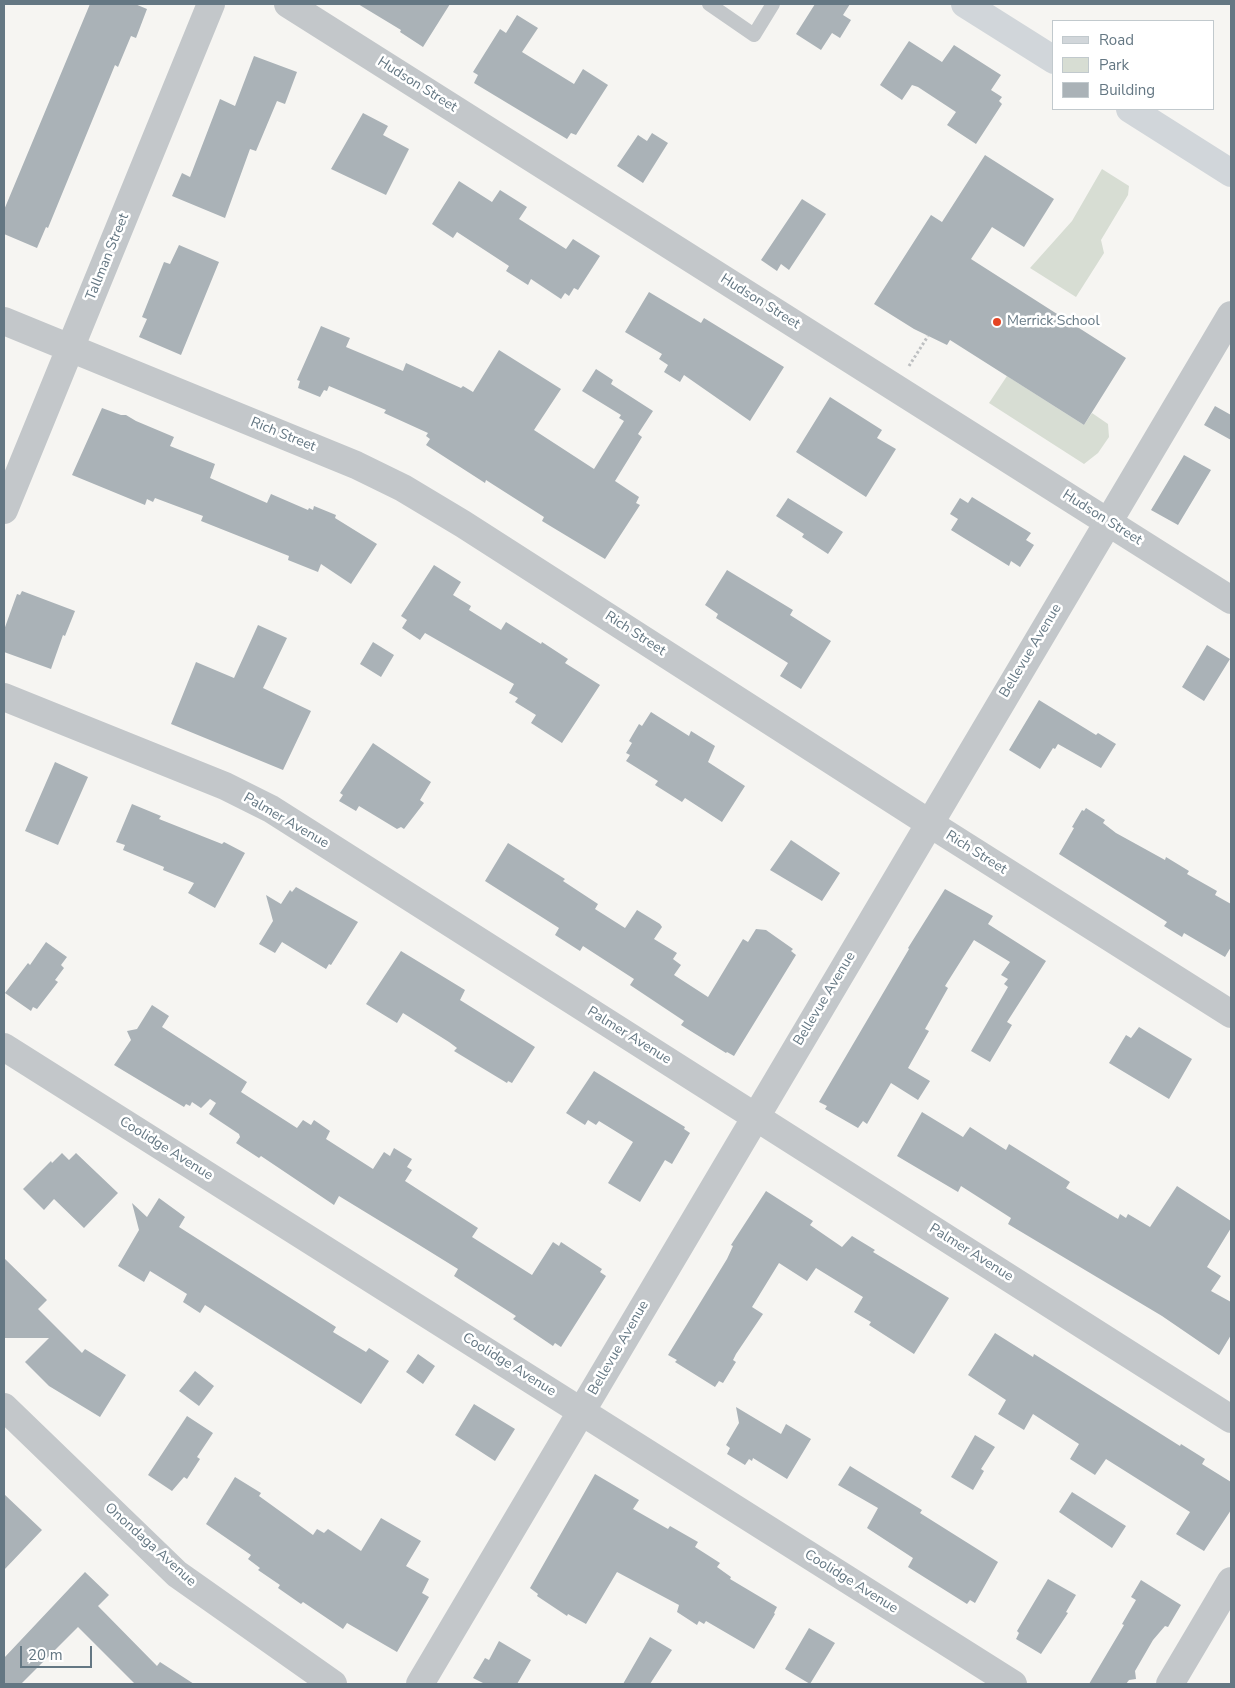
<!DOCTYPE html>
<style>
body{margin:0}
#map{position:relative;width:1235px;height:1688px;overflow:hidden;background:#f6f5f2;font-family:"Nunito Sans",sans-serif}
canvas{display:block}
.frame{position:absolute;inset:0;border:5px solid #647783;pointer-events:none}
.legend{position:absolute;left:1052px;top:20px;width:162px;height:90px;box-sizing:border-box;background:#fff;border:1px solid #c1c9cd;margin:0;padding:6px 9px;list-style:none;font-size:15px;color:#647783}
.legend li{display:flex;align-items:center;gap:10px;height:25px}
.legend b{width:25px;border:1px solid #c1c9cd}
.scale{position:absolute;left:20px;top:1646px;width:72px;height:22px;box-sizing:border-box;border:2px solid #647783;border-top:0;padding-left:6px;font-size:15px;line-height:18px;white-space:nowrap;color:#647783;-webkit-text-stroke:4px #fff;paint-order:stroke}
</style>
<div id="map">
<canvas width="1235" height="1688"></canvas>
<div class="frame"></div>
<ul class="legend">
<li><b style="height:6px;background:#d1d6da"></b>Road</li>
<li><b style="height:14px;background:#d7ddd3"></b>Park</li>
<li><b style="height:14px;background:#aab2b7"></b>Building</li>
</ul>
<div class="scale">20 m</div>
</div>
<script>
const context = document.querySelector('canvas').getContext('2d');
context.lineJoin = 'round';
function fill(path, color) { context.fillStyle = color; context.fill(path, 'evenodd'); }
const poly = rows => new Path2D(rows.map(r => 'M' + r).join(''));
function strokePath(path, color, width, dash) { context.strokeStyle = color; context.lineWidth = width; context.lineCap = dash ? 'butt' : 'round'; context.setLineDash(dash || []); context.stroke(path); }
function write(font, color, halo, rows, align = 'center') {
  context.font = font + ' "Nunito Sans",sans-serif'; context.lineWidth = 5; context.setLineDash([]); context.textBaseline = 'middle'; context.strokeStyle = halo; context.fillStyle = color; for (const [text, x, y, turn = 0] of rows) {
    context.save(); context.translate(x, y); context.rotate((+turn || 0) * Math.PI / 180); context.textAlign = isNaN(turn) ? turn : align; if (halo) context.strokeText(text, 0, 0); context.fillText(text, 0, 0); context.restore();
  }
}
const green = poly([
 [1102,169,1129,186,1128,195,1101,240,1104,253,1076,297,1030,268,1072,221],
 [1007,376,1084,425,1092,413,1108,424,1109,437,1098,453,1084,464,989,403]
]);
const building = poly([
 [90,4,135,4,147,9,136,38,131,36,118,67,115,65,48,228,46,227,37,248,4,234,4,210],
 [358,4,450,4,423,47,400,32,401,30],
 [815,4,850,4,843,15,851,20,840,38,832,33,821,50,796,34],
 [517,15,538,28,522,52,574,84,583,69,608,85,576,135,571,133,567,139,474,83,478,75,473,72,500,29,506,33],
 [909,41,942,62,954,45,1001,75,991,90,1002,97,999,101,1002,104,976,144,947,125,956,112,918,87,912,85,902,100,880,85],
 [254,56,297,72,285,104,277,101,256,151,250,149,225,218,172,196,182,173,190,177,220,99,235,106],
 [363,113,388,126,383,135,409,149,386,195,331,169],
 [652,133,668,143,643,183,617,166,638,135,647,141],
 [985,155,1054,199,1024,247,992,227,971,259,1126,358,1084,425,950,340,947,345,914,329,874,304,931,215,942,222],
 [459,181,492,202,500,190,527,207,519,219,566,249,573,239,600,256,578,290,574,288,569,296,565,293,561,299,531,279,528,285,506,271,509,266,457,232,453,238,432,224],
 [802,199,826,214,789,270,781,264,777,271,761,260],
 [179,245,219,262,181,355,139,337,147,319,142,317,164,262,170,264],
 [649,292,701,323,704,318,784,367,750,421,684,375,680,382,664,372,668,365,659,359,662,354,625,332],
 [321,326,350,338,346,347,403,371,406,363,461,388,463,386,473,392,499,350,561,389,534,430,594,469,624,421,619,418,621,415,582,391,596,369,613,380,611,384,653,411,638,434,642,437,615,481,639,497,636,503,640,505,605,559,542,521,544,517,486,480,485,483,426,445,430,439,426,436,428,433,384,413,386,410,329,386,327,391,324,390,320,397,298,388,300,381,297,380],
 [830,397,882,430,877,438,896,449,866,497,796,452],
 [1215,406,1231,415,1231,440,1204,425],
 [102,408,121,415,126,415,136,421,174,437,170,446,215,464,210,478,267,503,271,494,308,510,309,508,313,510,314,506,336,515,335,518,377,544,351,584,321,564,318,572,288,560,289,556,201,521,203,516,155,498,153,502,147,499,145,505,77,477,72,475],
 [1184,455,1211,470,1178,525,1151,510],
 [972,497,1031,533,1026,540,1034,545,1020,567,1011,561,1009,566,951,530,958,519,950,514,960,498,968,503],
 [788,498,843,532,828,554,802,537,804,534,776,516],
 [434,565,461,582,453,595,471,606,469,610,501,630,506,622,541,644,542,642,568,659,565,663,600,685,562,743,531,723,536,715,515,702,518,698,509,693,514,684,425,633,420,640,402,628,407,620,401,616],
 [727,570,793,610,790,615,831,641,801,689,780,676,788,663,716,618,718,614,705,605],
 [22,591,75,611,65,636,63,635,51,669,4,652,4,630,17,594,20,595],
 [258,625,287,638,263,688,311,711,283,770,171,724,196,662,234,678],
 [373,642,394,655,381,677,360,664],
 [1207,645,1230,659,1204,701,1182,687],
 [1039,700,1096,735,1098,733,1116,744,1101,768,1058,744,1055,749,1053,748,1040,769,1009,750],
 [651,712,689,736,691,731,715,746,708,762,745,786,722,822,685,798,682,802,655,785,658,781,626,761,630,755,626,753,632,743,629,741,639,724,642,726],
 [373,743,431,782,420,800,424,803,404,829,401,827,397,829,359,806,356,811,339,801,343,795,340,793],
 [55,762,88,777,58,845,25,831],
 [132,804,161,816,159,819,222,844,224,842,245,853,215,908,188,893,194,883,163,870,164,867,123,850,125,845,116,842],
 [1086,808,1105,820,1103,823,1116,833,1165,860,1166,857,1189,871,1187,874,1217,891,1215,895,1231,904,1231,947,1225,957,1184,933,1182,937,1164,926,1167,922,1059,854,1074,828,1072,827,1082,810,1084,811],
 [791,840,840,873,822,901,770,870],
 [508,843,565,879,563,881,598,904,595,909,625,928,637,910,660,924,662,927,654,939,677,953,673,959,681,965,674,975,708,997,743,939,748,942,756,929,766,930,793,949,791,951,796,955,734,1056,727,1052,726,1053,681,1025,684,1021,630,985,634,979,583,946,580,951,555,935,559,928,485,881],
 [296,887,358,922,331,965,329,964,326,969,282,942,275,953,259,944,273,921,266,895,281,904,290,890,292,892],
 [945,889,993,916,988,924,1046,961,1007,1022,1012,1025,990,1062,971,1051,1008,987,1004,984,1008,979,1001,975,1010,962,974,940,945,986,948,988,925,1029,929,1031,908,1068,930,1081,918,1100,891,1083,867,1124,863,1121,858,1128,825,1109,827,1106,819,1102,909,949,908,948],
 [46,942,67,957,61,965,64,968,55,980,58,982,37,1009,33,1007,31,1011,5,993,28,963,30,965],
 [401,951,465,990,460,1000,535,1047,512,1083,508,1081,507,1083,454,1051,457,1048,449,1042,403,1013,397,1023,366,1004],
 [152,1005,169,1016,162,1027,247,1082,241,1092,297,1128,303,1120,311,1125,314,1120,330,1131,326,1139,373,1169,384,1152,390,1156,394,1148,412,1159,407,1167,412,1170,405,1181,478,1228,472,1237,532,1275,553,1242,559,1246,561,1242,602,1269,600,1272,606,1276,561,1347,555,1343,553,1346,513,1319,516,1316,454,1276,458,1269,416,1243,339,1196,334,1205,261,1156,259,1158,236,1143,240,1137,239,1134,209,1114,216,1103,210,1099,201,1108,192,1102,190,1106,186,1104,184,1107,114,1065,131,1040,127,1031,137,1029],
 [1139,1027,1192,1059,1169,1099,1109,1063,1126,1035,1131,1038],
 [594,1071,685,1127,684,1129,690,1133,672,1164,665,1160,640,1202,608,1183,633,1142,599,1121,596,1125,588,1120,585,1125,566,1113],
 [922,1112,963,1137,970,1127,1006,1150,1009,1144,1070,1182,1066,1188,1118,1219,1120,1214,1126,1218,1128,1214,1150,1227,1177,1186,1231,1221,1231,1228,1207,1267,1221,1276,1211,1291,1231,1302,1231,1335,1219,1355,1162,1316,1008,1224,1011,1218,961,1186,958,1192,897,1156],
 [62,1153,69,1160,76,1153,118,1193,84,1228,54,1199,44,1210,23,1189,51,1161,52,1163],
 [766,1191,813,1221,810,1225,842,1247,852,1236,875,1250,873,1252,949,1298,914,1354,869,1325,871,1322,854,1312,863,1297,816,1268,807,1281,779,1263,752,1307,763,1314,736,1354,733,1360,736,1362,723,1383,719,1381,715,1387,675,1362,677,1360,668,1355,727,1259,733,1246,731,1245],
 [159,1198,185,1217,179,1227,336,1327,333,1332,366,1352,369,1348,389,1361,361,1404,205,1305,200,1313,183,1302,187,1294,150,1271,144,1282,118,1266,139,1230,132,1203,147,1217],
 [4,1258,47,1300,38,1309,82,1353,85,1349,126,1375,100,1417,49,1386,25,1362,49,1338,4,1338],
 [995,1333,1033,1357,1034,1354,1180,1446,1181,1444,1205,1459,1202,1464,1231,1482,1231,1510,1204,1551,1176,1534,1190,1512,1106,1459,1095,1475,1070,1459,1079,1444,1033,1414,1024,1430,998,1414,1006,1400,968,1375],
 [418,1354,435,1366,423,1384,406,1372],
 [195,1371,214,1386,199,1406,179,1391],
 [474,1404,515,1429,495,1461,455,1435],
 [736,1407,781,1434,786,1424,811,1439,787,1479,753,1458,752,1461,749,1459,745,1465,727,1454,730,1448,726,1445,739,1423],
 [187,1416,213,1433,197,1457,200,1459,187,1479,184,1477,172,1491,148,1475],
 [975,1435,995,1447,981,1469,984,1471,973,1490,951,1477],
 [850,1466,922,1510,920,1513,998,1562,975,1603,970,1600,967,1604,908,1567,913,1558,867,1528,878,1508,838,1485],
 [595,1474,639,1500,633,1509,668,1529,670,1526,698,1542,695,1547,720,1563,717,1567,731,1577,730,1579,777,1607,774,1613,775,1614,754,1649,706,1621,704,1624,699,1621,697,1625,677,1612,679,1605,617,1572,586,1624,568,1614,567,1616,537,1596,538,1594,530,1588],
 [235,1477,261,1493,259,1496,313,1535,317,1529,324,1533,328,1529,361,1551,381,1518,421,1541,406,1566,429,1579,422,1593,429,1597,397,1652,347,1623,343,1629,303,1602,301,1604,278,1588,280,1585,258,1570,260,1568,248,1559,251,1555,206,1524],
 [1072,1492,1126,1526,1112,1548,1059,1512],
 [4,1494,42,1530,4,1570],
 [85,1572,109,1595,98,1606,157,1666,160,1662,194,1684,135,1684,78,1627,21,1684,4,1684,4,1658],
 [1048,1579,1076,1595,1066,1612,1068,1613,1041,1654,1016,1639,1019,1633,1017,1631],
 [1141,1580,1181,1605,1168,1627,1165,1626,1153,1640,1135,1671,1136,1679,1129,1680,1126,1684,1089,1684,1124,1625,1122,1624,1136,1600,1131,1597],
 [809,1628,835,1643,810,1684,785,1669],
 [650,1637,672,1650,650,1684,623,1684],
 [499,1641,531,1660,517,1684,485,1684,473,1678,485,1658,489,1660]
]);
const path = poly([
 [909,366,928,336]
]);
const service = poly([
 [709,4,754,35,773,4]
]);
const minor = poly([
 [288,4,1231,600],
 [4,321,356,465,403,488,463,524,929,823,1231,1014],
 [4,510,211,4],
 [4,697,225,786,271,809,1231,1419],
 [4,1047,1013,1684],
 [4,1407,177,1574,333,1684],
 [420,1684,1231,315],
 [1170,1684,1231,1581]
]);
const secondary = poly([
 [965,4,1054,60],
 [1130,109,1231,173]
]);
const markers = [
 [997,322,5,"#e54322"]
];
const streetNames = [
 ["Hudson Street",417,85,32],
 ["Tallman Street",108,257,-68],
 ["Hudson Street",760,302,32],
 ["Rich Street",283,435,22],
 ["Hudson Street",1102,518,32],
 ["Rich Street",635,634,33],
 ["Bellevue Avenue",1031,651,-59],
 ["Palmer Avenue",286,821,30],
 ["Rich Street",976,853,32],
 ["Bellevue Avenue",825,999,-59],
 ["Palmer Avenue",629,1036,32],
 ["Coolidge Avenue",166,1149,32],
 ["Palmer Avenue",971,1253,32],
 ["Bellevue Avenue",619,1348,-60],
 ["Coolidge Avenue",509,1365,32],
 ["Onondaga Avenue",150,1545,42],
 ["Coolidge Avenue",851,1582,32]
];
const poiNames = [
 ["Merrick School",1007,322]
];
fill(green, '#d7ddd3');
fill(building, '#aab2b7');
strokePath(path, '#bdbfc1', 3, [2.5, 2.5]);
strokePath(service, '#c3c7ca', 14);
strokePath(minor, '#c3c7ca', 28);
strokePath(secondary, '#d1d6da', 28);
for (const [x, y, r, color] of markers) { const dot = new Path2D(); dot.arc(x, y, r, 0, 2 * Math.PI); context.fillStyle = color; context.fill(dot); strokePath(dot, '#fff', 2); }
write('14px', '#647783', '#fff', streetNames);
write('14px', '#647783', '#fff', poiNames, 'left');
</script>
